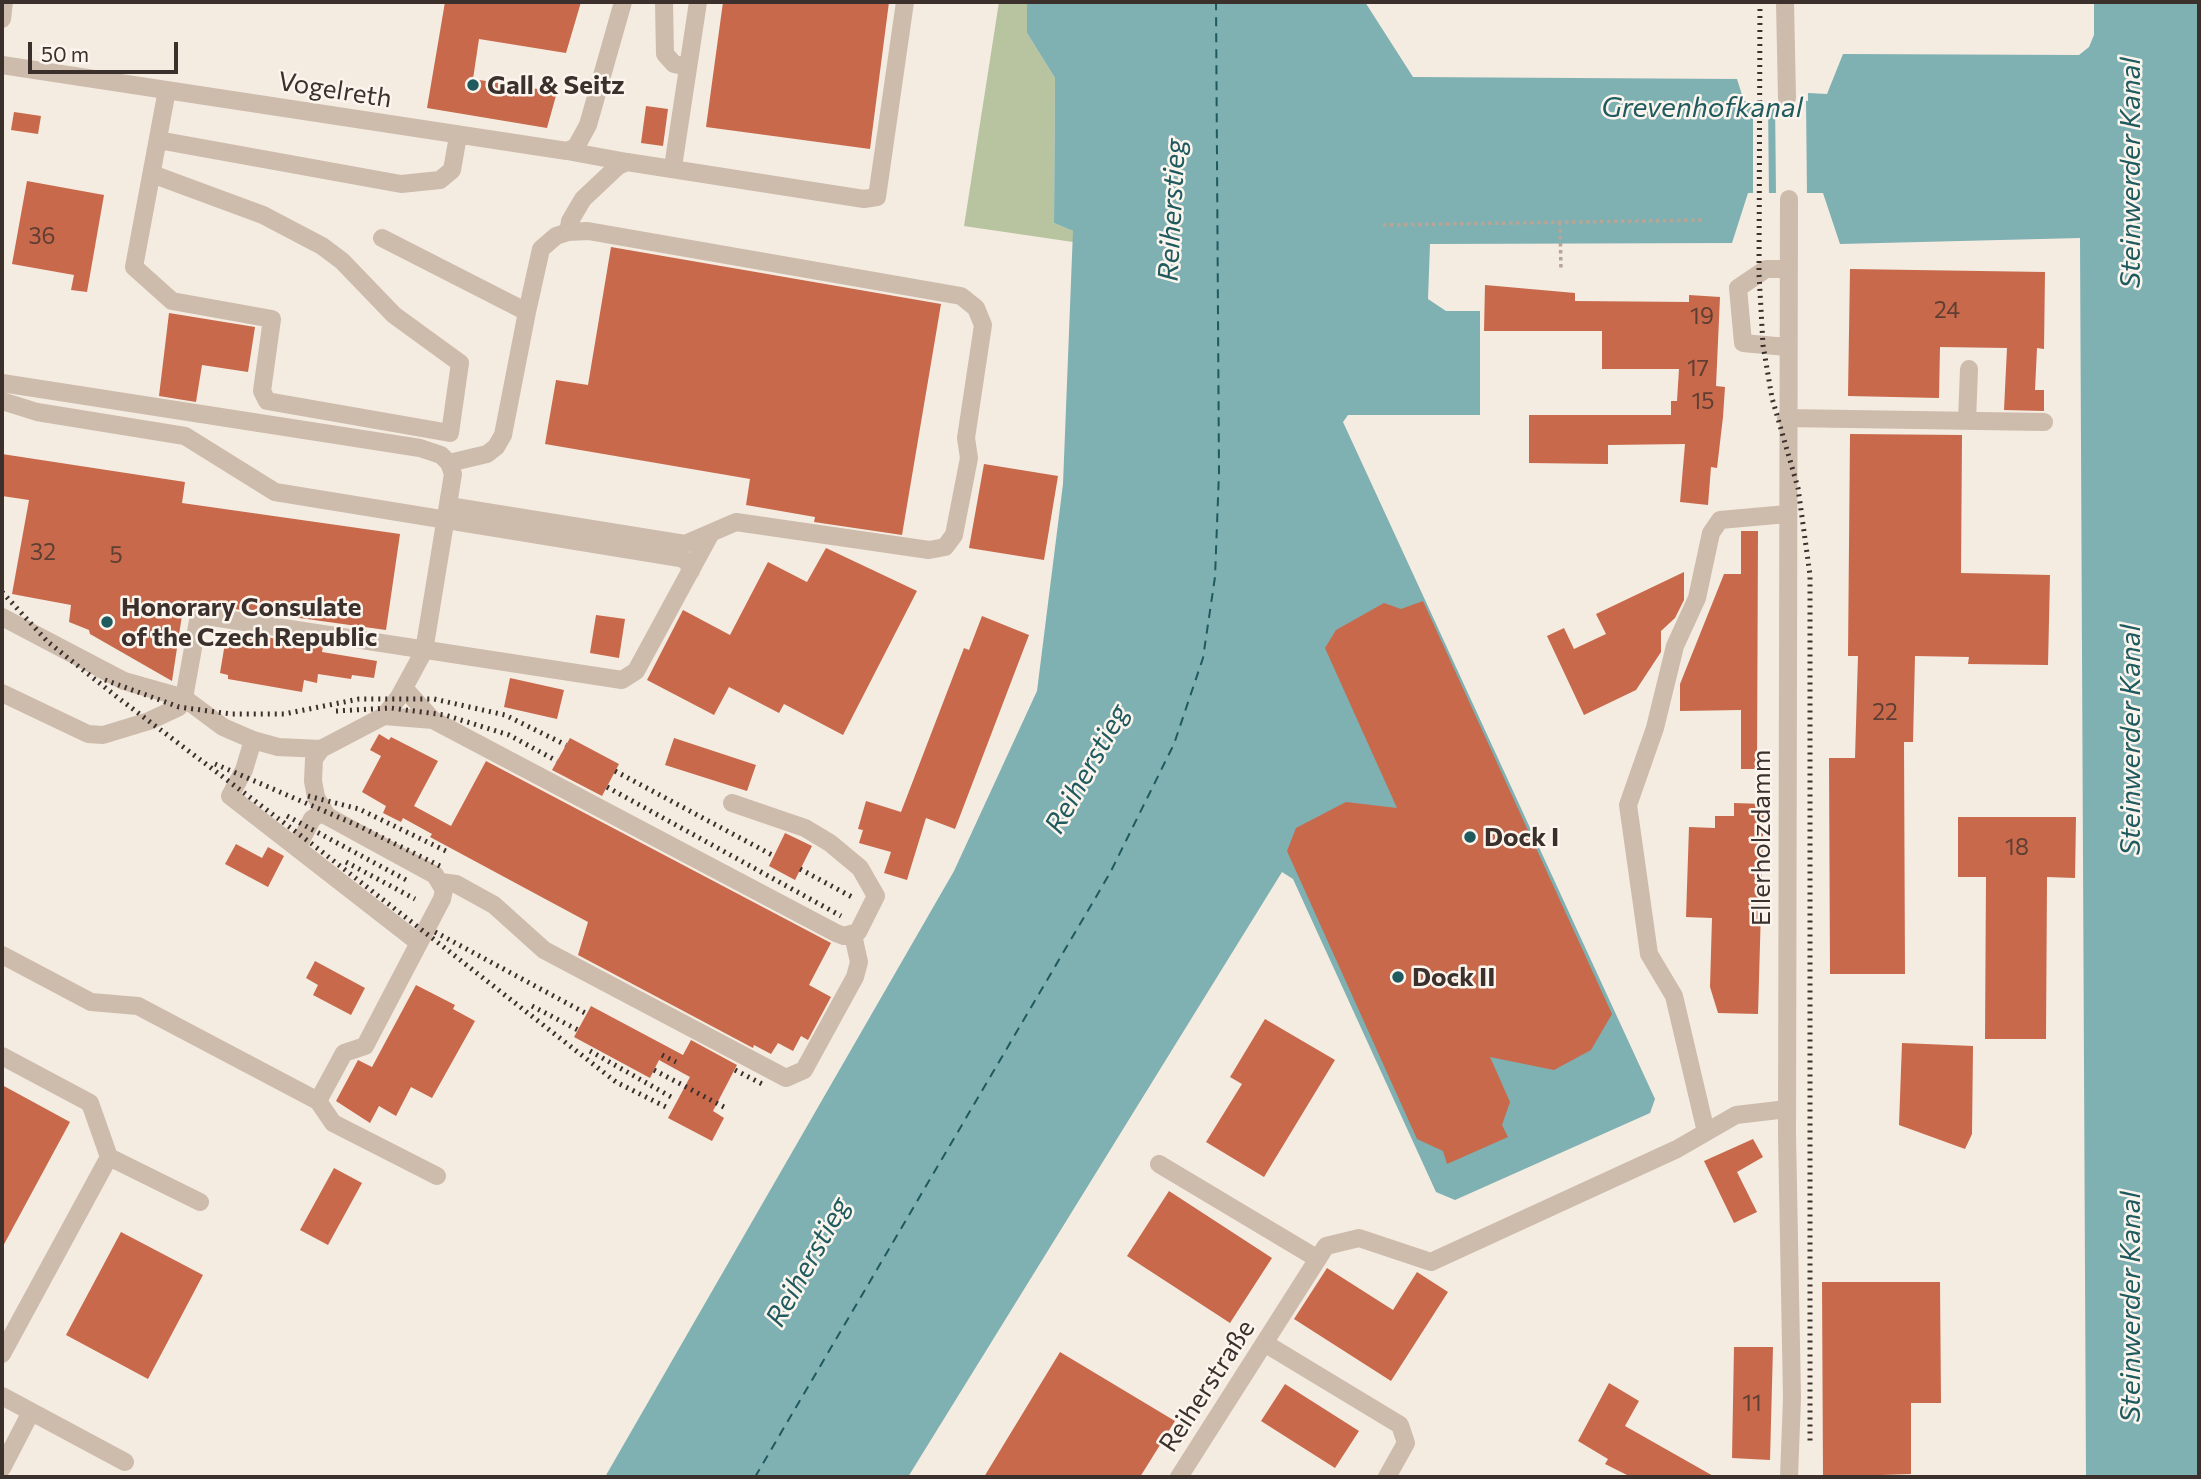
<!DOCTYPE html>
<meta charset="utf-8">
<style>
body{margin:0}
#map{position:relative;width:2201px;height:1479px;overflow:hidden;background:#f4ebe1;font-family:Commissioner,sans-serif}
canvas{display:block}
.frame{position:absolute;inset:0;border:4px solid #3b302b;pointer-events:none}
.scale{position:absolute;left:28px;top:42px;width:150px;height:32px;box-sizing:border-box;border:4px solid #3b302b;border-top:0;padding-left:9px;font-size:21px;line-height:24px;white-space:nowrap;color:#3b302b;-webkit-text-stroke:5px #fbf5ee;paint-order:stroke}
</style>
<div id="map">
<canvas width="2201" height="1479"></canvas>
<div class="frame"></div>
<div class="scale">50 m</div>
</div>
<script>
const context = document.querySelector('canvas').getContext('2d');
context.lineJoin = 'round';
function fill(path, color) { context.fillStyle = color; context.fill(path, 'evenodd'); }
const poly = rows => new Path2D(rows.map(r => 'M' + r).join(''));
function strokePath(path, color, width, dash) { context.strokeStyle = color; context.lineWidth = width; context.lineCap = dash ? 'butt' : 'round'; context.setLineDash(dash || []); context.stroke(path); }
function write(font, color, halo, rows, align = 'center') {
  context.font = font + ' Commissioner,sans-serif'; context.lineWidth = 5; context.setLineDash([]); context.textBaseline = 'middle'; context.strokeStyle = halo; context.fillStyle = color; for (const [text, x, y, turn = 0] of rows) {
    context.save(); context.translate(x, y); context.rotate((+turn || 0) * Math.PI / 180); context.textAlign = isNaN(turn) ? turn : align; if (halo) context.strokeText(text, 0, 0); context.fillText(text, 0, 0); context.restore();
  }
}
const green = poly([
 [999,2,1027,2,1027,33,1055,78,1054,223,1073,231,1073,242,964,226]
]);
const water = poly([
 [1027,2,1365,2,1413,77,1737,79,1744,101,1808,101,1808,93,1827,94,1843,54,2079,55,2089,47,2094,35,2094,2,2199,2,2199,1477,2086,1477,2080,238,1840,244,1823,193,1748,193,1732,243,1430,244,1428,299,1446,311,1480,311,1480,415,1348,415,1343,422,1655,1099,1650,1113,1455,1200,1436,1192,1293,879,1282,872,908,1477,605,1477,954,871,1037,691,1063,484,1073,231,1054,223,1055,78,1027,33]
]);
const pier = poly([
 [1775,98,1806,98,1807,196,1776,196],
 [1753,99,1768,99,1769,197,1753,197]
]);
const ferry = poly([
 [755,1477,1110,873,1174,744,1203,658,1215,577,1219,472,1216,2]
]);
const building = poly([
 [445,2,581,2,566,53,479,39,473,79,557,92,547,128,427,108],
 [723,2,889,2,870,149,706,127],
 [646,106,668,109,663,146,641,143],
 [14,112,41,116,38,134,11,130],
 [27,181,104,195,87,292,71,290,74,275,12,264],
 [611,247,941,304,902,535,814,522,815,517,746,505,750,479,545,444,556,380,588,385],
 [1850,269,2045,272,2044,349,2037,348,2035,390,2044,390,2044,411,2004,410,2007,348,1940,347,1939,398,1848,396],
 [1485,285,1575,293,1575,301,1689,302,1689,295,1720,297,1716,386,1725,387,1723,417,1717,468,1711,467,1708,505,1680,502,1685,444,1608,445,1608,464,1529,463,1529,415,1671,415,1671,401,1677,401,1679,369,1602,369,1602,331,1484,331],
 [169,313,255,327,248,372,202,365,196,402,159,396],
 [1850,434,1962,435,1961,573,2050,575,2048,665,1968,664,1969,657,1915,656,1913,742,1904,742,1905,974,1830,974,1829,758,1855,758,1858,656,1848,656],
 [2,454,185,482,182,503,400,534,386,630,184,602,172,681,90,634,89,630,69,622,71,605,12,594,29,500,2,496],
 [984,464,1058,476,1044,560,969,548],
 [1741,531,1758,531,1757,769,1741,769,1741,710,1680,711,1680,684,1724,574,1741,574],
 [826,548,917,591,843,735,784,704,779,713,729,687,714,715,647,680,683,610,730,635,768,562,807,582],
 [1684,572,1684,600,1675,618,1661,631,1661,652,1636,690,1584,715,1547,636,1564,628,1574,649,1606,634,1596,614],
 [1423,601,1612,1014,1591,1050,1554,1070,1490,1057,1510,1102,1502,1125,1508,1137,1447,1164,1443,1151,1417,1139,1287,851,1296,828,1346,802,1397,808,1325,648,1336,630,1384,603,1401,609],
 [596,615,625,619,619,658,590,653],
 [982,616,1029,635,955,829,926,818,907,880,884,873,891,852,859,843,863,830,858,829,866,801,901,812,964,648,969,650],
 [227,631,323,646,322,652,377,661,374,678,352,675,351,679,318,674,317,683,304,680,302,692,228,679,228,675,220,673],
 [510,678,564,690,557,719,504,707],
 [379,734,389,740,391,737,438,761,414,806,451,826,486,761,831,943,809,985,831,997,808,1040,801,1036,793,1051,778,1043,771,1054,754,1045,753,1048,578,955,588,922,430,837,432,834,403,818,401,822,383,813,386,806,362,792,381,756,370,750],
 [570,738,619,764,602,796,552,770],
 [674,738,756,765,747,791,665,765],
 [1734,803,1764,804,1758,1014,1718,1013,1710,987,1712,918,1686,917,1689,827,1715,828,1715,816,1734,816],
 [1958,817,2076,817,2075,878,2047,877,2046,1039,1985,1039,1986,877,1958,877],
 [785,833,812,846,795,880,769,866],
 [236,844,262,858,268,847,284,856,268,887,225,864],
 [315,961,365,988,351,1015,313,995,318,985,306,978],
 [416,985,455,1005,453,1009,475,1021,432,1098,411,1087,396,1116,379,1106,370,1123,336,1101,358,1060,372,1067],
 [591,1006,683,1055,691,1040,737,1065,713,1111,724,1118,712,1141,668,1118,690,1077,659,1060,650,1078,574,1037],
 [1265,1019,1335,1060,1264,1177,1206,1142,1242,1084,1230,1077],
 [1902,1043,1973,1046,1972,1134,1965,1149,1899,1125],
 [2,1085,70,1122,2,1248],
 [1753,1139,1763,1157,1737,1172,1757,1212,1734,1223,1704,1161],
 [334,1168,362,1183,328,1245,300,1230],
 [1169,1191,1272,1258,1230,1323,1127,1256],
 [121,1232,203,1275,148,1379,66,1335],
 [1327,1268,1393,1310,1417,1272,1448,1292,1391,1381,1294,1319],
 [1822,1282,1940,1282,1941,1403,1911,1403,1911,1474,1823,1477],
 [1734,1347,1773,1347,1770,1460,1732,1458],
 [1060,1352,1175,1421,1140,1477,984,1477],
 [1609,1383,1639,1401,1625,1426,1715,1477,1631,1477,1605,1464,1608,1459,1578,1441],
 [1285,1384,1359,1431,1335,1468,1261,1421]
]);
const path = poly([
 [1560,222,1561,270],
 [1383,225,1704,220]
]);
const minor = poly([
 [664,2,665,54,674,64,688,67],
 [1785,2,1787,98],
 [2,19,4,2],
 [2,65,567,151,576,147,588,125,623,2],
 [158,140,401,184,440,180,452,170,458,136],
 [567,151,627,162],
 [673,167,698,2],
 [152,174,263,215,322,246,342,261,394,315,460,363,450,433,267,401,262,391,272,319,172,301,134,267,167,90],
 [1789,199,1787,1134,1792,1398,1789,1477],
 [568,232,570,221,583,199,618,166,627,162,864,199,877,197,905,2],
 [382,238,527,312,503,435,496,447,487,454,449,463],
 [1787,347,1743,343,1738,288,1766,269,1788,269],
 [2,383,420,448,441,455,449,463,453,474,424,651,399,697,384,716,321,749,278,747,253,740,223,727,184,698,124,681,2,617],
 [2,401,37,412,185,436,275,492,680,558,687,561,691,571],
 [1786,418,2044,422],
 [1967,421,1969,369],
 [449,506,685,544,736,522,929,550,945,547,954,535,969,458,966,438,983,325,976,308,961,296,588,231,568,232,556,236,541,249,527,312],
 [404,688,433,720,836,933,844,936,858,932,876,896,860,868,830,843,805,828,732,803],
 [2,693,88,734,103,735,149,721,179,707,184,698,199,615,622,680,636,671,711,533],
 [384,716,433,720],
 [253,740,244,770,230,796,419,943],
 [297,848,312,819,324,811],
 [441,882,456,884,494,905,544,950,786,1078,804,1070,855,977,859,962,853,935],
 [2,955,91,1002,138,1006,318,1101,333,1123,437,1176],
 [2,1056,90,1103,109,1157],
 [318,1101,344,1053,365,1046,442,899,444,890,435,875,327,816,316,797,313,781,314,759,321,749],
 [1706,1132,1674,996,1649,954,1628,805,1655,728,1675,646,1697,598,1711,533,1720,520,1787,514],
 [1159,1164,1318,1259],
 [1266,1344,1400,1425,1406,1443,1387,1477],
 [2,1354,109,1157,200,1202],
 [2,1396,125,1462],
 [2,1468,31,1412],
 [1179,1477,1326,1246,1359,1238,1431,1262,1677,1149,1736,1115,1787,1109]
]);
const rail = poly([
 [1760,2,1759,274,1763,345,1772,398,1798,488,1810,575,1810,1445],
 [2,592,48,642,117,697,312,844,616,1082,668,1108],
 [105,680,179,707,231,714,284,714,359,699,434,699,505,715,566,745],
 [336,711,391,708,445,715,509,735,557,761],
 [215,764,359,826,442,867],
 [615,771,774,856],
 [607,787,841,916],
 [308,796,359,809,450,853],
 [287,816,410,882],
 [346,862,415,899],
 [800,869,852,897],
 [435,932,587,1014],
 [532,1006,578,1030],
 [590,1051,673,1098],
 [662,1055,676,1062],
 [654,1070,724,1107],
 [735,1070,766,1086]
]);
const markers = [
 [473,85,7,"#1f5a5e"],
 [107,622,7,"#1f5a5e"],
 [1470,837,7,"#1f5a5e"],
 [1398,977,7,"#1f5a5e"]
];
const numberNames = [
 ["36",42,236],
 ["24",1947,310],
 ["19",1702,316],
 ["17",1698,368],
 ["15",1703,401],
 ["32",43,552],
 ["5",116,555],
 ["22",1885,712],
 ["18",2017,847],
 ["11",1752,1403]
];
const poiNames = [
 ["Gall & Seitz",487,85],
 ["Honorary Consulate",121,607],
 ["of the Czech Republic",121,637],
 ["Dock I",1484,837],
 ["Dock II",1412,977]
];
const streetNames = [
 ["Vogelreth",335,90,9],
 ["Ellerholzdamm",1761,838,-90],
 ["Reiherstraße",1207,1386,-57]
];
const waterNames = [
 ["Grevenhofkanal",1702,108],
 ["Steinwerder Kanal",2131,173,-90],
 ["Reiherstieg",1172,210,-87],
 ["Steinwerder Kanal",2131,740,-90],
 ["Reiherstieg",1087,769,-61],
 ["Reiherstieg",808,1262,-61],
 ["Steinwerder Kanal",2131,1307,-90]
];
fill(green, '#b8c4a0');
fill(water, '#7fb0b2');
fill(pier, '#f4ebe1');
strokePath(ferry, '#1f5a5e', 2, [9, 7]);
fill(building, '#c8694b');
strokePath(path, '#b9a596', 3.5, [3.5, 3.5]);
strokePath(minor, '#cdbbac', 18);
strokePath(rail, '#3b302b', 5, [2, 5]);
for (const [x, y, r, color] of markers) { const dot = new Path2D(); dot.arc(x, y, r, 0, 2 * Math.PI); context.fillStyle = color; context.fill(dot); strokePath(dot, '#fbf5ee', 2.5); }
write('23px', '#5e3e33', null, numberNames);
write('bold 26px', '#3b302b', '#fbf5ee', poiNames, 'left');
write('26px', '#3b302b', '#fbf5ee', streetNames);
write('italic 28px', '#1f5a5e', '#fbf5ee', waterNames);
</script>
